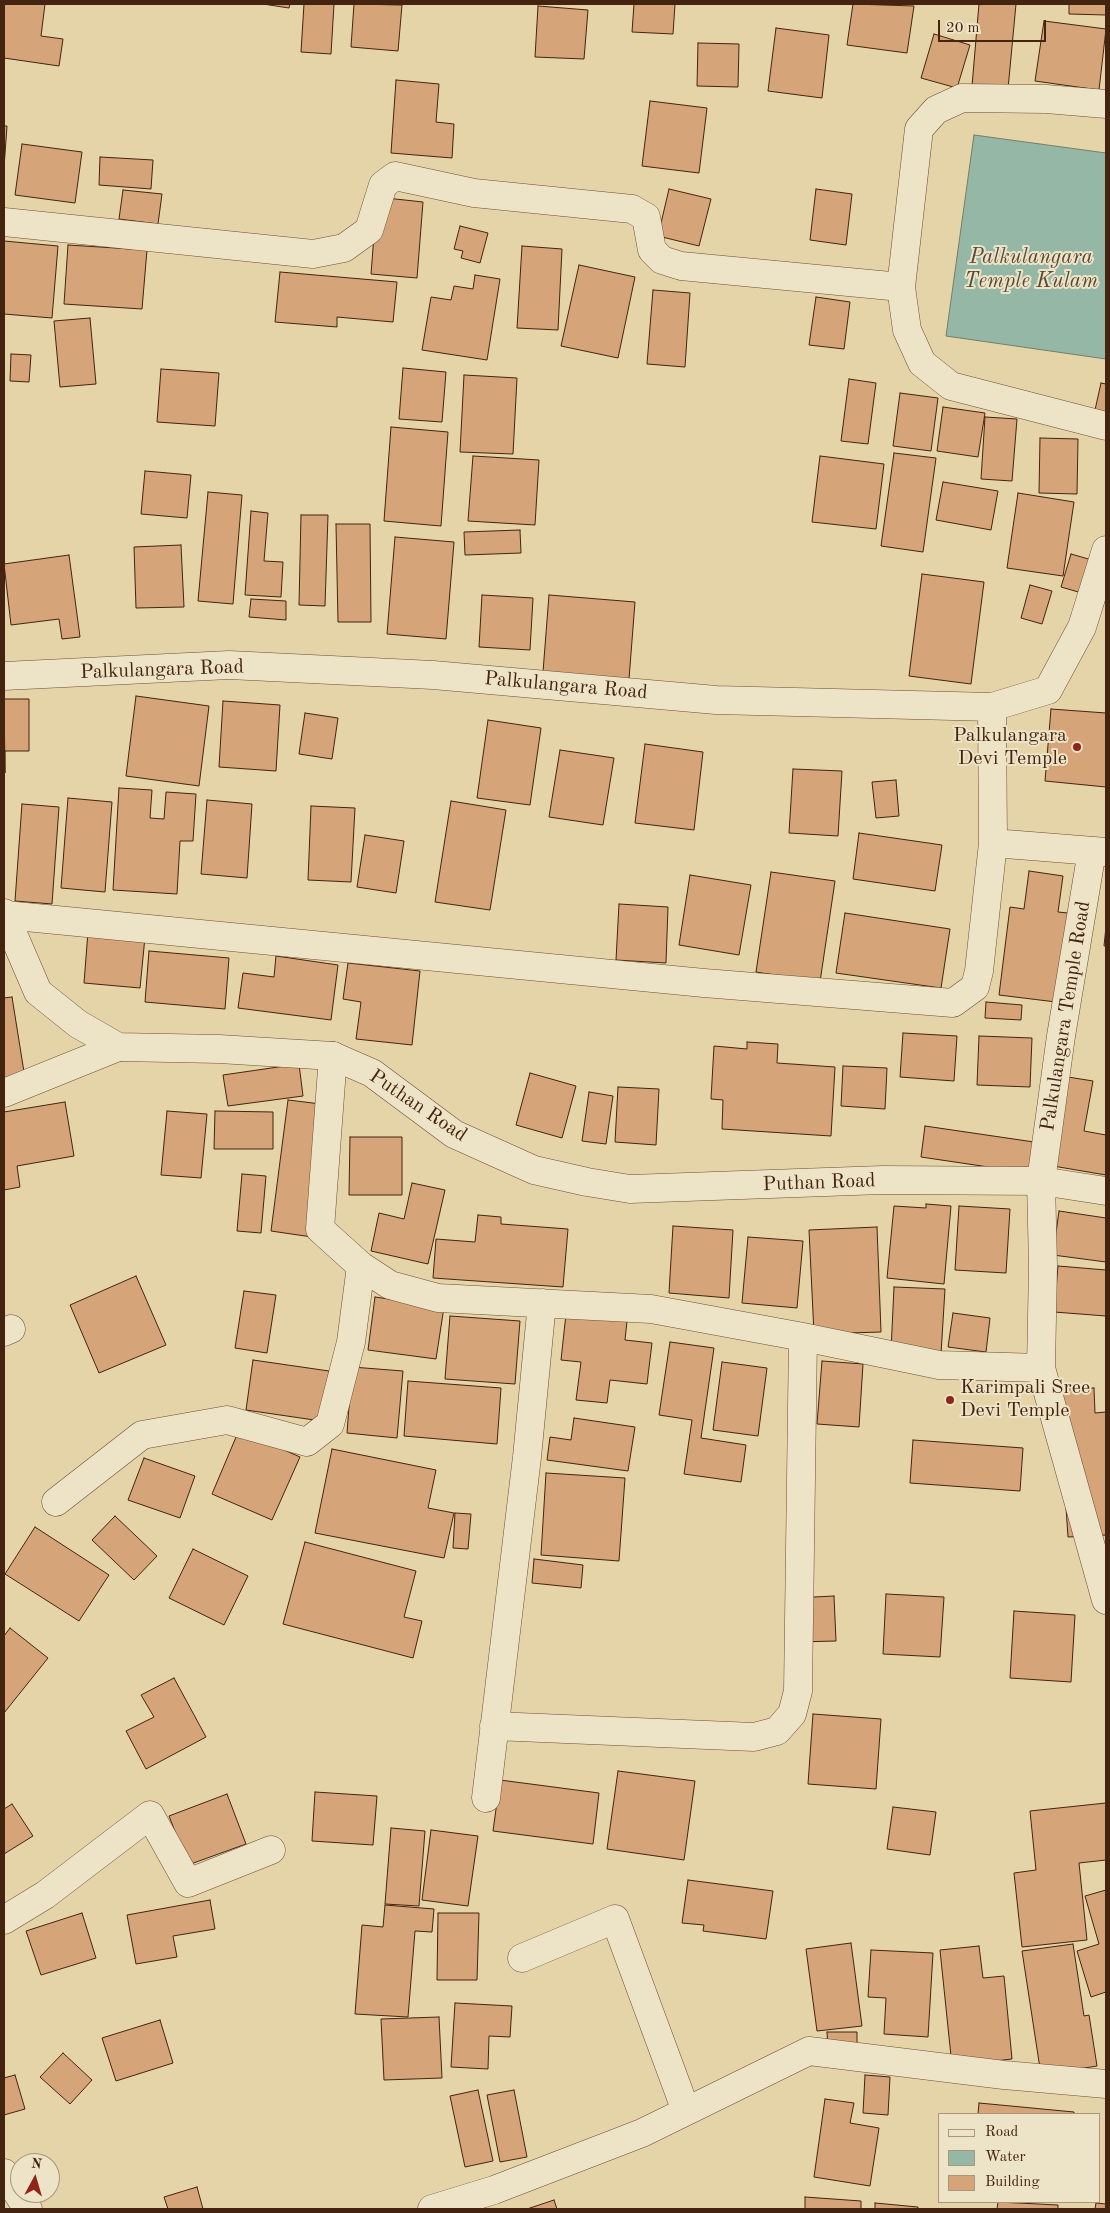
<!DOCTYPE html>
<style>
body{margin:0}
#map{position:relative;width:1110px;height:2213px;overflow:hidden;background:#e4d4a7;font-family:"Old Standard TT",serif}
canvas{display:block}
.frame{position:absolute;inset:0;border:5px solid #442310;pointer-events:none}
.legend{position:absolute;left:938px;top:2113px;width:162px;height:90px;box-sizing:border-box;background:#ede3c6;border:1px solid #a9967d;margin:0;padding:6px 9px;list-style:none;font-size:15px;color:#442310}
.legend li{display:flex;align-items:center;gap:10px;height:25px}
.legend b{width:25px;border:1px solid #a9967d}
.north{position:absolute;left:10px;top:2153px;width:50px;height:50px;box-sizing:border-box;background:#ede3c6;border:1px solid #a9967d;border-radius:50%;rotate:6deg;font-size:14px;font-weight:700;line-height:20px;text-align:center;color:#442310}
.north::after{content:'';display:block;margin:auto;width:18px;height:22px;background:#8f2418;clip-path:polygon(50% 0,100% 100%,50% 72%,0 100%)}
.scale{position:absolute;left:938px;top:20px;width:108px;height:22px;box-sizing:border-box;border:2px solid #442310;border-top:0;padding-left:6px;font-size:15px;line-height:18px;white-space:nowrap;color:#442310;-webkit-text-stroke:4px #ede3c6;paint-order:stroke}
</style>
<div id="map">
<canvas width="1110" height="2213"></canvas>
<div class="frame"></div>
<ul class="legend">
<li><b style="height:6px;background:#ede3c6"></b>Road</li>
<li><b style="height:14px;background:#95b8a6"></b>Water</li>
<li><b style="height:14px;background:#d6a479"></b>Building</li>
</ul>
<div class="north">N</div>
<div class="scale">20 m</div>
</div>
<script>
const context = document.querySelector('canvas').getContext('2d');
context.lineJoin = 'round';
function fill(path, color) { context.fillStyle = color; context.fill(path, 'evenodd'); }
const poly = rows => new Path2D(rows.map(r => 'M' + r).join(''));
function strokePath(path, color, width, dash) { context.strokeStyle = color; context.lineWidth = width; context.lineCap = dash ? 'butt' : 'round'; context.setLineDash(dash || []); context.stroke(path); }
function write(font, color, halo, rows, align = 'center') {
  context.font = font + ' "Old Standard TT",serif'; context.lineWidth = 4; context.setLineDash([]); context.textBaseline = 'middle'; context.strokeStyle = halo; context.fillStyle = color; for (const [text, x, y, turn = 0] of rows) {
    context.save(); context.translate(x, y); context.rotate((+turn || 0) * Math.PI / 180); context.textAlign = isNaN(turn) ? turn : align; if (halo) context.strokeText(text, 0, 0); context.fillText(text, 0, 0); context.restore();
  }
}
const water = poly([
 [974,135,1106,153,1106,359,946,336,974,135]
]);
const building = poly([
 [4,4,45,4,41,36,63,39,59,66,4,58,4,4],
 [263,4,290,4,289,8,263,4],
 [304,4,334,4,331,54,301,52,304,4],
 [354,4,402,5,398,51,351,47,354,4],
 [634,4,675,4,673,34,632,32,634,4],
 [853,4,914,6,907,53,847,45,853,4],
 [979,4,1016,4,1008,89,972,86,979,4],
 [1069,4,1106,4,1106,15,1069,14,1069,4],
 [538,6,588,10,584,59,535,57,538,6],
 [1044,21,1106,29,1099,90,1035,81,1044,21],
 [776,28,829,35,822,98,768,91,776,28],
 [934,34,970,45,957,88,921,78,934,34],
 [698,43,739,44,738,87,697,86,698,43],
 [396,80,439,84,436,122,454,124,452,158,391,153,396,80],
 [650,101,707,108,699,173,642,166,650,101],
 [4,126,7,126,4,168,4,126],
 [22,144,82,152,75,203,15,195,22,144],
 [100,157,153,160,151,189,99,185,100,157],
 [669,189,711,199,699,246,658,236,669,189],
 [816,189,852,194,846,245,810,240,816,189],
 [123,190,162,194,158,224,119,219,123,190],
 [377,197,423,202,417,278,371,274,377,197],
 [460,226,488,233,480,263,461,258,463,251,454,249,460,226],
 [4,241,58,246,52,318,4,314,4,241],
 [68,245,147,250,142,309,64,304,68,245],
 [522,246,562,249,558,330,517,328,522,246],
 [579,265,635,277,618,358,561,346,579,265],
 [280,272,397,282,393,322,337,317,337,327,275,322,280,272],
 [475,275,500,279,487,360,422,350,431,297,451,300,454,286,473,289,475,275],
 [653,290,690,293,685,367,647,364,653,290],
 [816,297,850,302,844,349,809,345,816,297],
 [90,318,96,384,60,387,54,321,90,318],
 [11,354,31,355,29,382,10,381,11,354],
 [403,368,446,372,442,422,399,419,403,368],
 [161,369,219,373,215,426,157,422,161,369],
 [464,375,517,378,513,454,460,452,464,375],
 [849,379,876,383,868,444,841,441,849,379],
 [1101,383,1106,384,1106,413,1095,410,1101,383],
 [900,393,938,398,931,451,893,446,900,393],
 [943,407,985,413,978,457,937,451,943,407],
 [985,417,1017,419,1012,481,981,479,985,417],
 [391,427,448,432,441,526,384,521,391,427],
 [1040,438,1078,439,1077,494,1039,493,1040,438],
 [894,453,936,458,923,552,881,546,894,453],
 [473,456,539,460,535,525,468,521,473,456],
 [820,456,884,464,876,529,812,522,820,456],
 [145,471,191,475,187,518,141,514,145,471],
 [943,482,998,491,991,530,936,520,943,482],
 [208,492,242,495,233,604,198,601,208,492],
 [1018,493,1074,502,1063,576,1007,568,1018,493],
 [251,511,268,513,264,561,283,562,281,597,245,595,251,511],
 [301,515,328,515,325,606,299,605,301,515],
 [336,524,370,524,371,622,338,622,336,524],
 [520,530,521,553,465,555,464,532,520,530],
 [395,537,454,542,446,639,387,634,395,537],
 [181,545,184,607,136,608,134,547,181,545],
 [1071,554,1092,560,1082,593,1061,587,1071,554],
 [69,555,80,637,62,639,59,619,11,625,4,564,69,555],
 [922,574,984,582,971,684,909,676,922,574],
 [1030,585,1052,591,1042,624,1021,618,1030,585],
 [482,595,533,598,530,650,479,647,482,595],
 [549,595,635,602,629,679,543,672,549,595],
 [251,599,286,601,286,620,249,617,251,599],
 [136,696,209,706,199,786,126,776,136,696],
 [4,699,29,699,29,751,5,751,5,773,4,699],
 [223,701,280,705,276,771,219,767,223,701],
 [1051,709,1106,713,1106,787,1045,781,1051,709],
 [305,713,338,718,332,759,299,754,305,713],
 [488,720,541,728,530,805,477,798,488,720],
 [645,744,703,752,694,830,635,823,645,744],
 [560,750,614,758,603,825,549,817,560,750],
 [793,769,842,771,838,836,789,833,793,769],
 [896,780,899,816,876,818,872,782,896,780],
 [119,788,152,790,150,818,164,819,166,792,196,794,193,841,180,841,177,894,113,890,119,788],
 [68,798,112,802,105,892,61,888,68,798],
 [207,800,252,804,247,878,201,874,207,800],
 [451,801,506,810,490,910,435,902,451,801],
 [22,804,59,807,52,904,15,901,22,804],
 [311,806,355,808,351,882,308,880,311,806],
 [859,833,942,845,935,891,853,879,859,833],
 [365,835,404,841,396,893,357,887,365,835],
 [1029,871,1063,876,1058,912,1068,913,1056,1002,999,995,1010,907,1024,909,1029,871],
 [771,872,835,881,820,982,756,972,771,872],
 [690,875,751,885,739,955,679,945,690,875],
 [619,904,668,907,666,963,616,960,619,904],
 [845,913,950,929,941,988,836,973,845,913],
 [1106,927,1106,946,1104,946,1106,927],
 [88,932,145,937,140,988,84,983,88,932],
 [149,951,229,958,225,1009,145,1002,149,951],
 [276,956,338,965,331,1020,238,1008,243,973,274,977,276,956],
 [348,963,420,971,412,1045,356,1039,361,1002,343,999,348,963],
 [12,997,24,1072,4,1078,4,998,12,997],
 [986,1002,1022,1005,1021,1020,985,1018,986,1002],
 [903,1033,957,1036,954,1081,900,1077,903,1033],
 [979,1036,1032,1038,1030,1087,977,1085,979,1036],
 [747,1042,778,1044,777,1063,835,1067,831,1136,722,1129,723,1100,711,1099,714,1046,747,1049,747,1042],
 [299,1064,303,1096,228,1106,223,1075,299,1064],
 [843,1066,887,1068,885,1109,841,1106,843,1066],
 [530,1073,576,1086,562,1138,516,1125,530,1073],
 [1068,1077,1093,1081,1084,1131,1106,1135,1106,1175,1053,1166,1068,1077],
 [618,1087,659,1089,656,1145,615,1142,618,1087],
 [589,1092,613,1096,606,1144,582,1141,589,1092],
 [288,1100,329,1105,312,1237,271,1231,288,1100],
 [65,1102,74,1156,17,1166,20,1187,4,1190,4,1112,65,1102],
 [167,1111,207,1114,201,1178,161,1175,167,1111],
 [215,1111,273,1112,273,1149,214,1149,215,1111],
 [925,1126,1034,1142,1029,1173,921,1157,925,1126],
 [350,1137,402,1137,402,1195,349,1195,350,1137],
 [242,1174,266,1176,261,1233,237,1231,242,1174],
 [412,1183,445,1190,428,1264,371,1251,379,1213,404,1219,412,1183],
 [926,1204,951,1206,944,1284,887,1278,894,1206,926,1208,926,1204],
 [959,1206,1010,1209,1006,1273,955,1270,959,1206],
 [1059,1211,1106,1218,1106,1262,1053,1255,1059,1211],
 [478,1215,501,1217,501,1224,568,1229,563,1287,433,1278,436,1239,475,1242,478,1215],
 [673,1226,733,1230,729,1298,669,1293,673,1226],
 [877,1227,881,1332,814,1334,809,1230,877,1227],
 [748,1237,803,1241,797,1308,742,1303,748,1237],
 [1058,1266,1106,1270,1106,1316,1054,1312,1058,1266],
 [136,1276,166,1345,99,1373,70,1305,136,1276],
 [894,1287,945,1289,941,1354,891,1351,894,1287],
 [244,1291,276,1295,267,1353,235,1348,244,1291],
 [375,1297,444,1307,436,1359,368,1350,375,1297],
 [953,1313,990,1318,986,1352,948,1347,953,1313],
 [566,1314,627,1321,625,1340,652,1343,647,1384,610,1380,607,1403,576,1400,581,1362,561,1360,566,1314],
 [450,1316,520,1321,515,1384,445,1379,450,1316],
 [670,1342,714,1348,701,1438,746,1445,741,1482,684,1474,692,1420,659,1415,670,1342],
 [253,1360,329,1371,321,1421,246,1410,253,1360],
 [822,1361,863,1364,859,1427,817,1424,822,1361],
 [722,1362,767,1368,758,1436,713,1430,722,1362],
 [352,1367,403,1371,397,1438,347,1433,352,1367],
 [408,1381,501,1388,497,1444,404,1436,408,1381],
 [1094,1388,1095,1413,1106,1412,1106,1535,1068,1537,1058,1389,1094,1388],
 [574,1418,635,1427,628,1471,547,1460,550,1437,571,1440,574,1418],
 [239,1430,300,1457,272,1520,212,1494,239,1430],
 [913,1440,1023,1448,1020,1491,910,1483,913,1440],
 [332,1449,436,1470,428,1508,454,1513,444,1558,315,1533,332,1449],
 [144,1458,195,1476,180,1518,128,1500,144,1458],
 [546,1473,625,1478,619,1561,541,1555,546,1473],
 [455,1513,471,1514,468,1549,453,1548,455,1513],
 [115,1516,157,1556,134,1580,92,1540,115,1516],
 [35,1527,109,1575,79,1621,5,1574,35,1527],
 [305,1542,416,1571,404,1617,422,1621,413,1658,283,1624,305,1542],
 [193,1549,248,1576,224,1625,169,1598,193,1549],
 [534,1559,583,1565,581,1588,532,1583,534,1559],
 [886,1594,944,1597,940,1657,883,1654,886,1594],
 [834,1596,836,1641,796,1642,795,1598,834,1596],
 [1014,1611,1075,1615,1071,1682,1010,1678,1014,1611],
 [10,1628,48,1658,4,1713,4,1636,10,1628],
 [174,1678,206,1737,146,1769,126,1731,154,1717,141,1695,174,1678],
 [813,1714,881,1719,876,1789,808,1784,813,1714],
 [618,1771,695,1781,684,1860,607,1849,618,1771],
 [500,1780,599,1793,593,1844,493,1831,500,1780],
 [315,1792,377,1796,373,1845,312,1841,315,1792],
 [227,1794,246,1844,188,1865,169,1816,227,1794],
 [1106,1803,1106,1860,1079,1863,1087,1940,1022,1947,1014,1873,1036,1870,1030,1811,1106,1803],
 [12,1804,33,1836,4,1854,4,1809,12,1804],
 [893,1807,936,1812,930,1855,887,1849,893,1807],
 [391,1828,425,1831,419,1906,385,1904,391,1828],
 [431,1830,478,1836,468,1906,422,1900,431,1830],
 [688,1880,773,1891,766,1939,703,1931,704,1925,682,1923,688,1880],
 [1106,1890,1106,1992,1091,1997,1077,1951,1099,1944,1085,1896,1106,1890],
 [210,1900,215,1929,173,1936,177,1957,136,1964,127,1915,210,1900],
 [385,1905,434,1909,432,1932,415,1931,408,2017,355,2014,362,1925,383,1927,385,1905],
 [82,1913,96,1958,41,1975,26,1931,82,1913],
 [438,1913,479,1913,477,1980,437,1980,438,1913],
 [851,1943,862,2026,817,2031,806,1949,851,1943],
 [1073,1944,1084,2016,1089,2015,1097,2066,1041,2075,1022,1951,1073,1944],
 [979,1946,983,1978,1004,1976,1012,2059,952,2066,940,1950,979,1946],
 [871,1950,933,1953,928,2037,884,2034,886,1998,868,1997,871,1950],
 [455,2003,512,2006,510,2037,489,2036,488,2069,451,2067,455,2003],
 [439,2017,442,2078,384,2080,381,2019,439,2017],
 [160,2020,173,2063,116,2081,102,2038,160,2020],
 [827,2032,857,2032,857,2049,828,2050,827,2032],
 [63,2053,92,2080,70,2104,40,2077,63,2053],
 [15,2075,25,2109,4,2115,4,2078,15,2075],
 [865,2075,890,2077,888,2115,863,2113,865,2075],
 [478,2090,493,2161,465,2167,450,2096,478,2090],
 [514,2090,527,2157,500,2162,487,2095,514,2090],
 [825,2099,854,2103,850,2123,879,2128,870,2186,814,2177,825,2099],
 [979,2103,1074,2112,1074,2114,978,2114,979,2103],
 [197,2187,203,2209,168,2209,164,2197,197,2187],
 [805,2197,861,2201,861,2209,805,2209,805,2197],
 [554,2200,557,2209,527,2209,554,2200],
 [998,2202,1058,2205,1058,2209,997,2209,998,2202],
 [875,2203,918,2207,918,2209,875,2209,875,2203],
 [1096,2203,1106,2204,1106,2209,1095,2209,1096,2203]
]);
const minor = poly([
 [1106,104,1046,99,962,98,936,110,919,129,901,287,907,330,922,363,951,386,1106,426],
 [4,222,313,254,344,248,369,230,383,185,395,176,474,193,632,209,646,217,652,250,662,260,681,266,901,287],
 [4,676,229,665,433,675,716,700,992,707,993,843],
 [992,707,1048,690,1082,627,1106,550],
 [1092,851,1061,1036,1041,1181,1043,1266,1041,1368,1106,1600],
 [5,915,704,983,953,1003,975,987,979,971,993,843,1106,852],
 [333,1056,320,1229,361,1266,390,1285,438,1298,651,1309,803,1337,939,1365,1041,1368],
 [4,1093,118,1047],
 [4,1332,11,1329],
 [56,1502,142,1435,227,1420,307,1442,330,1424,351,1342,361,1266],
 [494,1726,754,1737,777,1731,792,1714,798,1691,803,1337],
 [486,1798,527,1457,542,1303],
 [4,1920,45,1895,150,1815,188,1883,271,1850],
 [522,1958,615,1919,686,2111],
 [432,2209,494,2190,642,2133,809,2051,1004,2075,1106,2084]
]);
const tertiary = poly([
 [4,913,38,992,78,1024,118,1047,219,1049,333,1056,372,1073,454,1134,534,1170,587,1182,630,1189,882,1180,1041,1181,1106,1191],
 [4,2173,28,2209]
]);
const markers = [
 [1077,747,5,"#8f2418"],
 [950,1400,5,"#8f2418"]
];
const streetNames = [
 ["Palkulangara Road",162,670,-2],
 ["Palkulangara Road",566,686,5],
 ["Palkulangara Temple Road",1066,1016,-81],
 ["Puthan Road",418,1106,34],
 ["Puthan Road",819,1183,-2]
];
const poiNames = [
 ["Palkulangara",1067,736],
 ["Devi Temple",1067,759],
 ["Karimpali Sree",960,1388,"left"],
 ["Devi Temple",960,1411,"left"]
];
const waterNames = [
 ["Palkulangara",1031,257],
 ["Temple Kulam",1031,281]
];
fill(water, '#95b8a6');
strokePath(water, '#757c6a', 1);
fill(building, '#d6a479');
strokePath(building, '#442310', 1);
strokePath(minor, '#6c4f36', 29);
strokePath(tertiary, '#6c4f36', 29);
strokePath(minor, '#ede3c6', 28);
strokePath(tertiary, '#ede3c6', 28);
for (const [x, y, r, color] of markers) { const dot = new Path2D(); dot.arc(x, y, r, 0, 2 * Math.PI); context.fillStyle = color; context.fill(dot); strokePath(dot, '#ede3c6', 2); }
write('20px', '#442310', '#ede3c6', streetNames);
write('20px', '#442310', '#ede3c6', poiNames, 'right');
write('italic 21px', '#584836', '#ede3c6', waterNames);
</script>
